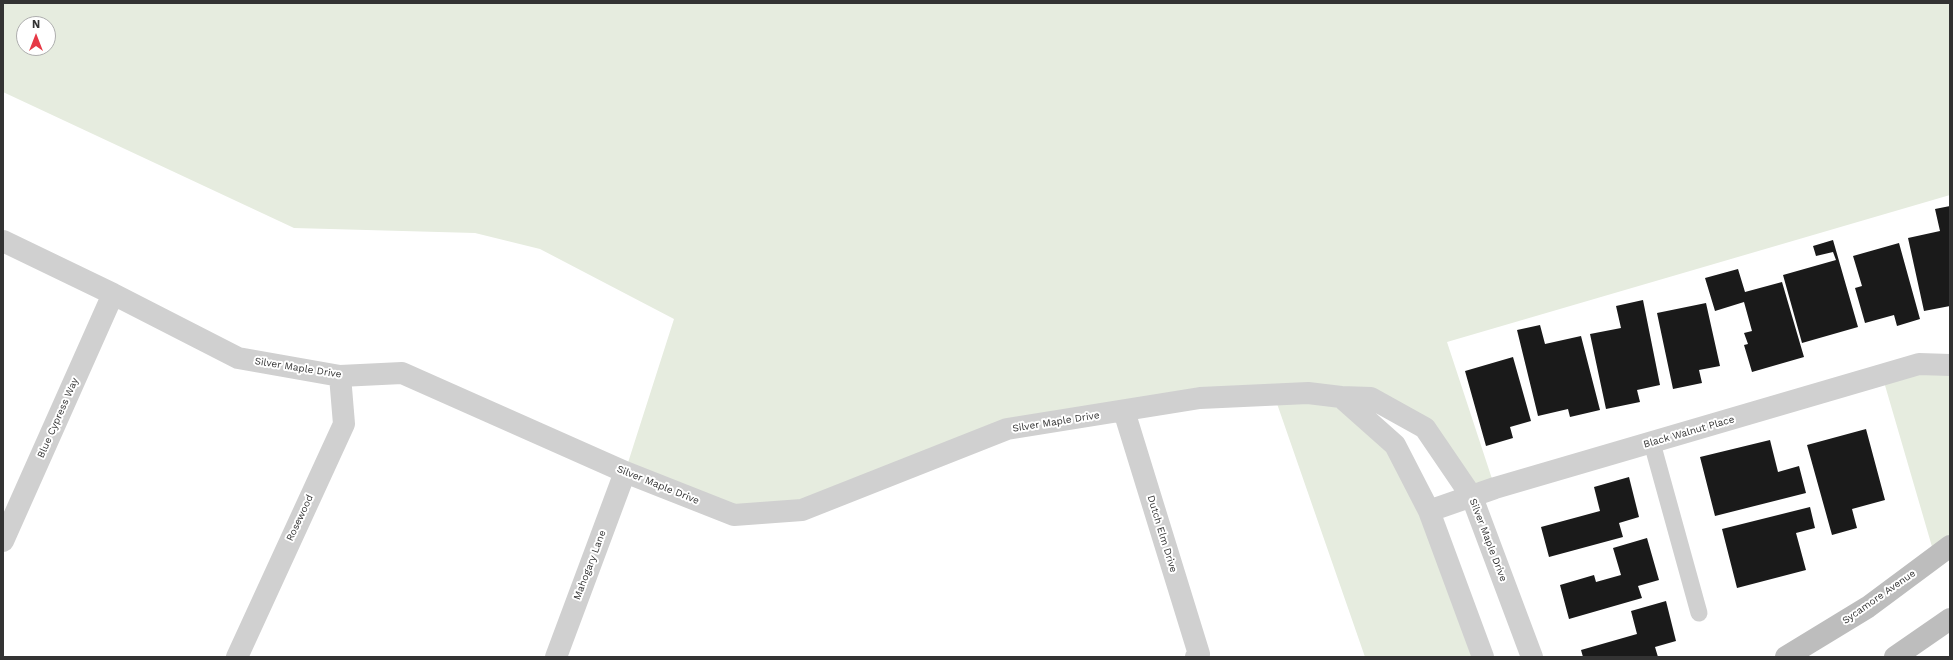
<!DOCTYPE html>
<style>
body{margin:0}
#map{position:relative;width:1953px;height:660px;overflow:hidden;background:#fff;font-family:"Work Sans",sans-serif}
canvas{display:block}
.frame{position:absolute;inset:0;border:4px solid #333;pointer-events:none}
.north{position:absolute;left:16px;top:16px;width:40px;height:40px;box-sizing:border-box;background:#fff;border:1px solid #adadad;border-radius:50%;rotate:0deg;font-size:11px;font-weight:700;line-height:16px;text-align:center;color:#333}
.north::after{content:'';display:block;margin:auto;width:14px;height:18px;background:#e63946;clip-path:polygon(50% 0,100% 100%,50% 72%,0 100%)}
</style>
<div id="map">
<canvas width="1953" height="660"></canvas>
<div class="frame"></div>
<div class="north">N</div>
</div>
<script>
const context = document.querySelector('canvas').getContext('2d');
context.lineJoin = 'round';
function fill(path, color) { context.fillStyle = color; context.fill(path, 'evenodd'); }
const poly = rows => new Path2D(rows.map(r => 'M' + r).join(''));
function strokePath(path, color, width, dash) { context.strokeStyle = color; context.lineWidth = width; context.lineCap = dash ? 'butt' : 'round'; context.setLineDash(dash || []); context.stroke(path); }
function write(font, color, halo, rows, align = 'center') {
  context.font = font + ' "Work Sans",sans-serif'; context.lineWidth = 4; context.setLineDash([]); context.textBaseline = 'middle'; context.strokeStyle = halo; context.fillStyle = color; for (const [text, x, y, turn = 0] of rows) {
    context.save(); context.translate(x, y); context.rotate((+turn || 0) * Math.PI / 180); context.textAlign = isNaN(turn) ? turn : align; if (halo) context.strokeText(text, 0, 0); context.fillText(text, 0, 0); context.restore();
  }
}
const green = poly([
 [3,3,1950,3,1950,195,1447,342,1495,488,1472,497,1425,428,1341,397,1395,445,1483,657,1365,657,1274,395,1007,429,802,510,734,515,625,472,674,319,540,249,475,233,294,228,3,92],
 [24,24,48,24,48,48,24,48],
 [1950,365,1950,546,1935,557,1882,375]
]);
const building = poly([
 [1950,206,1950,306,1924,311,1908,238,1940,231,1935,209],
 [1833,240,1858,327,1802,343,1783,275,1836,260,1833,252,1816,256,1813,246],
 [1899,243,1920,319,1897,326,1894,315,1865,323,1855,288,1862,286,1853,256],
 [1738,269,1745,292,1782,282,1804,357,1752,372,1744,345,1748,344,1744,333,1752,331,1744,302,1715,311,1705,278],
 [1643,300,1660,385,1637,390,1640,402,1606,409,1590,334,1621,328,1616,306],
 [1706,303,1720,366,1699,370,1702,383,1673,389,1657,313],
 [1540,325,1545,344,1581,336,1600,410,1570,417,1568,409,1538,416,1517,330],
 [1513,357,1531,421,1510,427,1513,438,1486,446,1465,371],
 [1866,429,1885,500,1852,509,1857,528,1832,535,1807,445],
 [1770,440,1778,472,1799,466,1806,493,1715,516,1700,457],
 [1629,477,1639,517,1619,523,1623,537,1549,557,1541,527,1600,511,1594,487],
 [1810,507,1815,528,1796,533,1806,570,1737,588,1722,529],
 [1647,538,1659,580,1638,586,1642,598,1569,619,1560,585,1594,575,1596,582,1621,575,1613,548],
 [1666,601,1676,641,1655,647,1658,657,1583,657,1581,650,1637,634,1631,611]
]);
const lane = poly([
 [1652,443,1699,613]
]);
const street = poly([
 [3,241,113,294,238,358,340,376,402,373,625,472,734,515,802,510,1007,429,1200,398,1308,393,1341,397],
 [1124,411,1199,654,1196,657],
 [1429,511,1495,488,1919,364,1950,365],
 [3,541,113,294],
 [237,657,344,424,340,376],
 [556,657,625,472],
 [1483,657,1429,511,1395,445,1341,397,1371,398,1425,428,1472,497,1532,657]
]);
const secondary = poly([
 [1786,657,1868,607,1950,546],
 [1895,657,1950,619]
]);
const streetNames = [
 ["Silver Maple Drive",298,368,9],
 ["Blue Cypress Way",58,418,-66],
 ["Silver Maple Drive",1056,422,-9],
 ["Black Walnut Place",1689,432,-16],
 ["Silver Maple Drive",658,485,22],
 ["Rosewood",300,518,-65],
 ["Dutch Elm Drive",1162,534,73],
 ["Silver Maple Drive",1488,540,69],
 ["Mahogary Lane",590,565,-69],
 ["Sycamore Avenue",1879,597,-35]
];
fill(green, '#e6ecdf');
fill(building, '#1a1a1a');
strokePath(lane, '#d0d0d0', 17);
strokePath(street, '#d0d0d0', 22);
strokePath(secondary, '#bdbdbd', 22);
write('10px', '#333', '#fff', streetNames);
</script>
